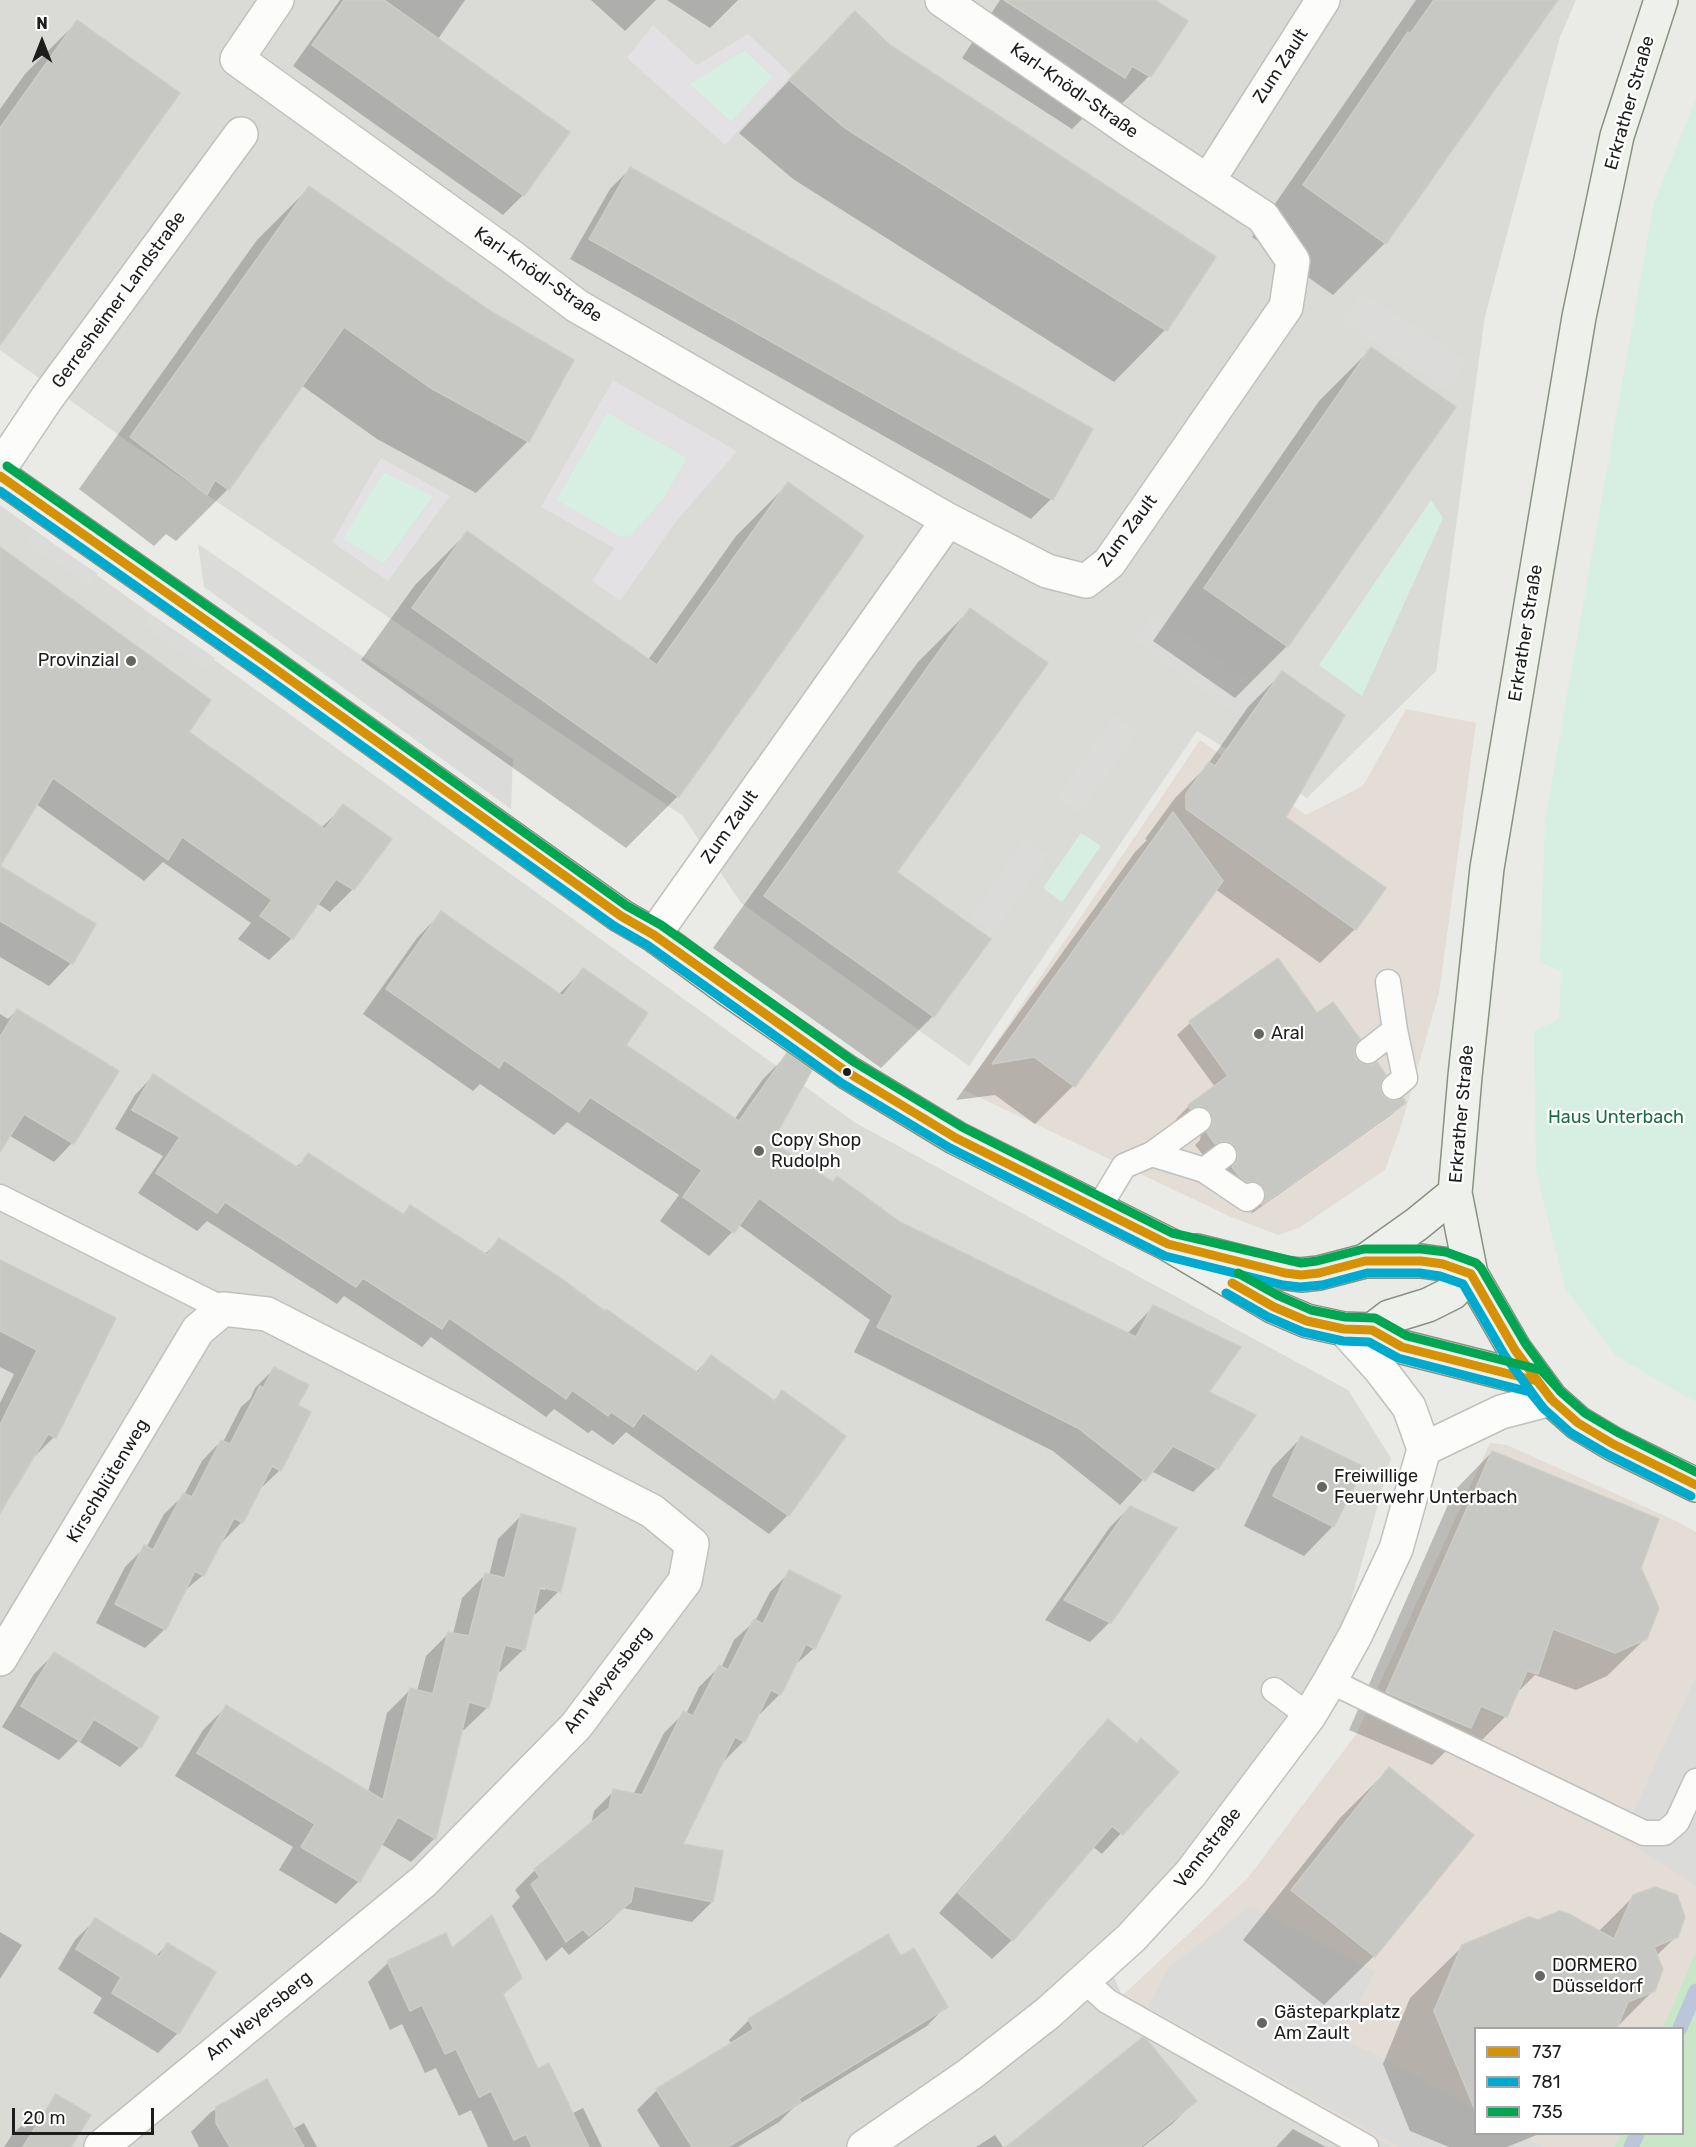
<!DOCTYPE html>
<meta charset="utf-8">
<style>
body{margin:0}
#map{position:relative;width:1696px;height:2147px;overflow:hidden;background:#eaebe6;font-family:Rubik,sans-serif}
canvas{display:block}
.legend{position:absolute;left:1474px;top:2027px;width:210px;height:108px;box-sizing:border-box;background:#fff;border:2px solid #a5a5a5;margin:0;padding:8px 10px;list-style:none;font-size:18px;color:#1d1d1d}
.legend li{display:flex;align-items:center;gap:12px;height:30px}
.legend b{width:30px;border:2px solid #a5a5a5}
.north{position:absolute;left:12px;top:12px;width:60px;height:60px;-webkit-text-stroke:4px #fff;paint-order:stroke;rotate:0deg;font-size:16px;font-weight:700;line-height:24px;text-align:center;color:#1d1d1d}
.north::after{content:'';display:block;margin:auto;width:21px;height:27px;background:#1d1d1d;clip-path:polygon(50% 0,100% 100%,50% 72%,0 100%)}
.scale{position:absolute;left:12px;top:2108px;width:142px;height:27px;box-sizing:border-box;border:3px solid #1d1d1d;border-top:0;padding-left:8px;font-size:18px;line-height:21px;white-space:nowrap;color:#1d1d1d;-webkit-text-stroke:4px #fff;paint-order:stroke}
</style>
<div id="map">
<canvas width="1696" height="2147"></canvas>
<ul class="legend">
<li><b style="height:8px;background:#d69104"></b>737</li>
<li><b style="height:8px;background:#00a9ce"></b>781</li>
<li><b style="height:8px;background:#00a651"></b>735</li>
</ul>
<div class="north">N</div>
<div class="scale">20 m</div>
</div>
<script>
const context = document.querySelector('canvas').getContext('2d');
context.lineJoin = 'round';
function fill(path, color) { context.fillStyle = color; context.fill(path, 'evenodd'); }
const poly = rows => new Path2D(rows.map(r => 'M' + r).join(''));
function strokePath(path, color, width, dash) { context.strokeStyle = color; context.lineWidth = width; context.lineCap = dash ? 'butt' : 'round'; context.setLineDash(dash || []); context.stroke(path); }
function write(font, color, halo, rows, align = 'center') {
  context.font = font + ' Rubik,sans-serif'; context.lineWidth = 4.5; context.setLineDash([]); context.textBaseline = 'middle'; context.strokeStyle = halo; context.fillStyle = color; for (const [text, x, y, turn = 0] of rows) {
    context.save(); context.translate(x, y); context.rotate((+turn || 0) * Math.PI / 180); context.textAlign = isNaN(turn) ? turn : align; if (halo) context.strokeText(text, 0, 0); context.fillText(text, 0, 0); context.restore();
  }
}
const residential = poly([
 [0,0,1576,0,1560,37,1485,316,1436,671,1307,798,1197,731,969,1066,741,903,683,816,127,441,0,350],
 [0,505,854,1122,1348,1390,1391,1458,1342,1633,1283,1729,1186,1861,1101,1945,1122,1996,1393,2147,0,2147]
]);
const commercial = poly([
 [1406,709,1476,723,1439,993,1401,1126,1385,1170,1299,1228,1278,1235,1231,1217,964,1090,1200,740,1306,815,1363,786],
 [1490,1443,1507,1445,1676,1521,1696,1532,1696,1950,1663,2028,1476,2028,1476,2134,1620,2134,1614,2147,1393,2147,1122,1996,1247,1879,1357,1733]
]);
const grass = poly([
 [1696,1950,1696,2147,1614,2147,1620,2134,1682,2134,1682,2028,1663,2028]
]);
const park = poly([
 [745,50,773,77,731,122,689,84],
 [1696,99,1696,1402,1616,1356,1565,1289,1536,1171,1534,1031,1559,1019,1561,971,1540,962,1545,820,1654,202],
 [607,412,687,458,665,497,629,538,622,538,556,500],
 [383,472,434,496,384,564,342,539],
 [1431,500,1443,518,1362,696,1319,665],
 [1081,833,1101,846,1062,902,1043,888]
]);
const parking = poly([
 [1362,292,1468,361,1448,391,1342,322],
 [34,531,98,574,89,586,26,543],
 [198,544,513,759,511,809,204,587],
 [1153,612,1263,690,1243,719,1133,640],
 [151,614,215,658,207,671,143,626],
 [1114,715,1138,732,1080,814,1056,798],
 [1024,837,1048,854,994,934,970,918],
 [1696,1676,1696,1886,1621,1838],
 [1251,1906,1375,1972,1340,2039,1371,2052,1475,2109,1476,2134,1520,2134,1544,2147,1400,2147,1148,2007,1168,1967]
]);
const plaza = poly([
 [653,25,697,65,748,34,792,75,725,145,627,58],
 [745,50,773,77,731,122,689,84],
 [613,380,737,451,675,523,620,601,592,581,614,548,541,507],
 [607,412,687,458,665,497,629,538,625,535,622,538,556,500],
 [381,458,450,496,388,581,332,542],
 [383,472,434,497,384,564,343,539]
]);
const shadow = poly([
 [340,0,465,0,438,39,523,195,503,215,293,66],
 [591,0,656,0,625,31],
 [667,0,738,0,710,28],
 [1000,0,1152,0,1186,21,1149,76,1098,128,1082,119,1072,129,962,58],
 [1416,0,1546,0,1385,243,1333,295,1252,237],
 [77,22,0,343,0,109,25,74],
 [804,65,1165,330,1114,382,793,179,739,133],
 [630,169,1051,499,1031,519,570,259,610,189],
 [309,188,528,441,476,493,377,439,301,385,228,489,176,541,166,534,154,546,79,489,257,240],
 [1371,349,1287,646,1235,698,1153,641,1319,401],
 [788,484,678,796,626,848,361,660,415,585,467,533,648,660,736,536],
 [0,548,187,733,321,828,344,806,353,889,330,912,317,903,292,938,269,960,238,939,251,923,163,862,144,881,36,804,0,863],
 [970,610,895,872,933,1016,881,1068,713,948,918,662],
 [1282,673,1284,817,1355,929,1320,963,1215,889,1073,1086,1035,1124,995,1095,956,1100,1135,852,1147,840,1145,839,1175,798,1206,767,1248,707],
 [0,867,71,963,49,986,0,957],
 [441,913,558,995,583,970,624,1046,734,1120,763,1079,787,1055,770,1143,900,1223,1127,1334,1153,1307,1206,1392,1217,1468,1193,1492,1151,1471,1120,1505,1053,1451,854,1352,870,1320,739,1225,709,1256,660,1221,679,1195,567,1122,554,1135,480,1084,473,1091,363,1014,417,938],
 [1278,961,1317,1015,1353,1046,1353,1054,1355,1060,1379,1082,1379,1090,1382,1097,1388,1101,1404,1102,1391,1115,1251,1214,1254,1207,1225,1175,1226,1167,1209,1153,1203,1155,1195,1145,1200,1140,1201,1132,1185,1118,1177,1120,1176,1119,1189,1106,1215,1087,1177,1035,1190,1023],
 [17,1010,117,1071,72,1143,54,1162,0,1130,0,1014,8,1019],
 [153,1076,295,1168,309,1155,402,1215,411,1206,484,1255,499,1240,695,1373,711,1357,773,1401,782,1392,788,1515,769,1534,626,1432,613,1445,592,1430,588,1433,554,1409,546,1417,431,1337,422,1347,344,1296,337,1304,207,1221,197,1231,138,1193,163,1156,115,1129,135,1095],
 [0,1262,114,1318,54,1437,30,1461,0,1510,0,1403,14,1374,0,1367],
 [274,1369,296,1406,280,1470,260,1489,259,1488,242,1522,222,1542,221,1541,203,1575,182,1593,165,1629,145,1648,96,1623,125,1567,145,1547,146,1548,164,1514,184,1495,202,1461,221,1441,223,1442,241,1407,250,1399,255,1388],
 [1301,1438,1333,1526,1304,1556,1244,1526,1272,1468],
 [1492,1452,1640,1568,1646,1638,1607,1676,1576,1690,1535,1675,1516,1694,1506,1716,1468,1754,1450,1747,1432,1765,1349,1730,1454,1491],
 [1130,1507,1110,1622,1090,1642,1045,1620,1110,1527],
 [521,1516,559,1591,536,1614,532,1613,524,1649,500,1672,497,1671,488,1707,464,1730,461,1729,434,1839,411,1862,381,1844,359,1881,336,1904,279,1870,293,1847,175,1776,203,1730,226,1707,368,1793,387,1713,410,1690,417,1691,426,1656,449,1633,453,1634,462,1598,485,1575,489,1576,498,1539],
 [545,1586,545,1590,532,1587],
 [790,1572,814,1648,793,1667,780,1694,760,1714,758,1713,744,1741,724,1761,722,1760,681,1845,712,1902,692,1922,623,1908,609,1922,569,1955,562,1947,546,1961,512,1906,520,1897,515,1890,535,1870,591,1825,594,1811,614,1791,633,1795,664,1733,684,1713,686,1714,699,1687,719,1667,721,1668,734,1640,755,1621,770,1592],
 [54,1654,140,1747,120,1767,78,1741,59,1760,2,1727,34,1674],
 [1108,1721,1136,1745,1177,1772,1102,1854,1092,1846,1012,1940,992,1959,939,1913,1088,1741],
 [1389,1769,1374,1956,1324,2005,1243,1940,1340,1818],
 [1634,1896,1677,1936,1656,1956,1654,1990,1616,2028,1476,2028,1476,2134,1539,2134,1507,2147,1449,2147,1410,2131,1383,2064,1410,1998,1463,1946,1598,1932],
 [95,1920,155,1957,167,1945,178,2033,158,2053,93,2013,102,1998,58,1969,75,1940],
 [0,1932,22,1945,0,1979],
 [452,1950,521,1978,502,1996,537,2071,571,2114,583,2108,602,2147,488,2147,471,2110,459,2116,436,2068,425,2073,402,2024,390,2030,368,1982,388,1963],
 [900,1958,946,2006,927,2026,793,2108,779,2122,738,2147,660,2147,637,2110,657,2090,732,2044,729,2040,749,2020],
 [266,2081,293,2129,304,2123,317,2147,199,2147,191,2132,211,2112],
 [1195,2101,1172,2124,1143,2147,1009,2147],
 [38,2111,73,2128,63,2147,4,2147,12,2135,21,2126,25,2128],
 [1293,2129,1326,2147,1276,2147],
 [995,2135,1003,2147,976,2147]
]);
const stream = poly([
 [1680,2028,1696,1991],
 [1631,2147,1637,2134]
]);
const building = poly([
 [344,0,384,0,570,132,524,196,312,45,344,0],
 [1004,0,1155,0,1188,21,1151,77,1132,66,1125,78,1004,0],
 [1434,0,1558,0,1386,244,1303,185,1408,32,1410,34,1434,0],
 [855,11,890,45,1216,257,1167,331,845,128,789,80,855,11],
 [77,20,180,93,0,345,0,128,77,20],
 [630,167,1093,429,1053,500,589,239,630,167],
 [309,186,492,312,574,360,529,442,429,387,344,327,229,490,215,480,207,495,130,437,309,186],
 [1371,347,1456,407,1288,647,1204,588,1371,347],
 [788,482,864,536,679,797,412,608,467,531,657,665,788,482],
 [0,547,211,700,189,732,325,829,343,804,392,839,354,890,336,879,293,939,260,916,272,900,182,837,168,860,53,778,0,866,96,924,73,964,0,921,0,547],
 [970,608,1048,663,897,872,991,939,934,1017,764,896,970,608],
 [1282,671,1345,715,1286,817,1386,888,1356,930,1186,809,1186,794,1209,762,1215,766,1282,671],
 [1173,812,1223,881,1075,1087,1034,1057,992,1064,1173,812],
 [441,911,563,996,583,968,648,1013,626,1045,739,1121,787,1053,812,1070,772,1142,833,1182,837,1176,900,1222,1136,1337,1153,1305,1241,1347,1209,1392,1256,1415,1218,1469,1173,1446,1145,1481,1078,1428,877,1327,893,1296,759,1198,734,1233,683,1197,702,1170,590,1097,579,1112,504,1060,499,1068,386,989,441,911],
 [1278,958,1317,1013,1333,1002,1360,1039,1355,1046,1354,1054,1356,1059,1363,1064,1371,1065,1377,1062,1386,1075,1381,1083,1380,1090,1383,1096,1388,1100,1396,1101,1403,1098,1406,1103,1262,1205,1266,1193,1263,1187,1257,1182,1247,1182,1239,1176,1232,1167,1237,1161,1238,1154,1235,1146,1230,1142,1223,1141,1215,1144,1207,1132,1212,1126,1213,1119,1210,1111,1204,1107,1198,1106,1190,1109,1188,1105,1228,1076,1189,1021,1278,958],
 [17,1009,119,1071,74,1144,24,1114,0,1152,0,1037,17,1009],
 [153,1074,298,1168,308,1153,404,1215,410,1205,487,1255,499,1238,562,1279,605,1311,606,1309,698,1373,711,1355,775,1401,782,1390,846,1436,789,1516,643,1413,633,1427,611,1412,608,1416,572,1390,566,1399,449,1318,442,1329,363,1278,356,1287,225,1202,217,1213,156,1173,180,1137,132,1110,153,1074],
 [0,1260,116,1318,56,1438,48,1434,0,1513,0,1425,37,1350,0,1331,0,1260],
 [274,1367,309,1385,298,1405,311,1412,281,1471,272,1466,243,1523,234,1518,204,1576,195,1571,166,1630,115,1604,144,1545,153,1550,183,1493,192,1497,221,1440,230,1444,260,1386,263,1388,274,1367],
 [1301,1436,1364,1467,1334,1527,1273,1496,1301,1436],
 [1492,1451,1659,1519,1641,1568,1659,1608,1647,1639,1615,1653,1553,1629,1538,1674,1527,1671,1507,1717,1481,1706,1471,1728,1386,1692,1492,1451],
 [1130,1506,1177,1528,1111,1623,1064,1600,1130,1506],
 [521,1514,576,1528,561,1592,540,1587,525,1650,505,1645,489,1708,469,1702,436,1839,398,1817,360,1882,301,1847,315,1824,197,1753,226,1705,383,1800,410,1688,433,1694,448,1632,469,1636,485,1573,505,1578,521,1514],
 [789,1570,841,1596,815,1649,806,1644,781,1695,771,1690,745,1742,735,1737,683,1844,723,1851,713,1902,634,1886,631,1902,589,1936,583,1929,566,1942,531,1884,540,1877,534,1869,609,1808,613,1789,642,1795,683,1711,693,1716,719,1665,728,1670,754,1619,763,1624,789,1570],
 [54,1652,159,1717,141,1748,94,1719,80,1741,21,1706,54,1652],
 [1108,1719,1137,1744,1141,1738,1179,1772,1123,1835,1112,1826,1013,1941,958,1893,1108,1719],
 [1389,1767,1474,1835,1375,1957,1291,1890,1389,1767],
 [1655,1887,1677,1895,1685,1917,1678,1937,1654,1947,1663,1969,1655,1991,1628,2002,1617,2028,1476,2028,1475,2110,1434,2011,1462,1945,1529,1917,1538,1920,1560,1911,1569,1914,1614,1939,1633,1895,1655,1887],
 [492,1915,522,1978,503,1994,538,2069,549,2063,589,2147,532,2147,526,2134,514,2140,491,2091,479,2097,456,2049,445,2054,422,2005,410,2011,387,1961,446,1933,452,1948,492,1915],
 [95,1918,159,1957,167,1943,216,1972,179,2034,112,1993,121,1977,76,1949,95,1918],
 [888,1934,901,1956,914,1948,948,2007,798,2099,801,2102,728,2147,692,2147,656,2089,754,2029,748,2019,888,1934],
 [1143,2037,1147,2040,1197,2101,1140,2147,1006,2147,1143,2037],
 [267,2079,304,2147,230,2147,216,2123,216,2107,267,2079],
 [56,2094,91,2115,71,2147,23,2147,56,2094]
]);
const lane = poly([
 [1368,1051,1395,1030,1388,982],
 [1394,1087,1405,1078,1395,1030],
 [1152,1154,1204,1170,1224,1155],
 [1204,1170,1247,1199,1252,1195],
 [0,1197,223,1309],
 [1098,1209,1124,1166,1152,1154,1199,1120],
 [1330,1681,1644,1833,1664,1833,1677,1822,1696,1781],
 [1274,1690,1309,1716],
 [1085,1981,1107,2001,1366,2147]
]);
const street = poly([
 [277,0,237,59,512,257,577,306,948,520],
 [1208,181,1323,0],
 [0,468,47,398,241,134],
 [654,935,948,520,1047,571,1086,581,1109,563,1286,307,1293,261,1263,217,1134,133,942,0],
 [1424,1449,1501,1412,1551,1399],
 [0,1659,198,1330,223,1309,267,1314,652,1511,692,1544,685,1581,576,1726,424,1881,101,2147],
 [864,2147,970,2074,1048,2013,1131,1938,1191,1873,1309,1716,1330,1681,1355,1636,1396,1549,1424,1449,1409,1407,1380,1369,1344,1329]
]);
const secondary = poly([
 [1661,0,1617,136,1579,317,1487,868,1465,1076,1455,1193,1471,1274,1515,1350,1551,1399,1578,1423,1613,1444,1696,1485],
 [0,476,264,661,621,916,654,935,729,990,847,1072,956,1138,1168,1244,1274,1307,1307,1321,1344,1329,1372,1330,1402,1347,1537,1381],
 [1197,1251,1285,1273,1301,1275,1319,1273,1365,1261,1421,1261,1443,1264,1471,1274],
 [1365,1261,1417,1224,1455,1193],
 [1372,1330,1389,1317,1428,1305,1452,1293,1471,1274]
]);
const bus1 = poly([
 [0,476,264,661,621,916,654,935,847,1072,956,1138,1168,1244,1285,1273,1301,1275,1319,1273,1365,1261,1421,1261,1443,1264,1471,1274,1515,1350,1551,1399,1578,1423,1613,1444,1696,1485],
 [1232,1283,1274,1307,1307,1321,1344,1329,1372,1330,1402,1347,1537,1381,1554,1402]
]);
const bus2 = poly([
 [0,491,257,671,614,926,647,945,840,1082,950,1148,1165,1256,1283,1285,1300,1287,1322,1285,1367,1273,1420,1273,1440,1276,1463,1284,1505,1356,1543,1408,1571,1433,1607,1454,1691,1496],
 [1226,1293,1268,1317,1303,1332,1343,1341,1369,1342,1398,1358,1530,1392,1545,1410]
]);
const bus3 = poly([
 [7,466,271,651,627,906,661,925,854,1062,962,1127,1172,1233,1301,1263,1317,1261,1364,1249,1421,1249,1446,1252,1476,1263,1481,1268,1525,1343,1560,1391,1585,1413,1619,1433,1696,1472],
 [1238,1273,1279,1296,1311,1310,1345,1317,1375,1318,1407,1336,1541,1370,1563,1394]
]);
const markers = [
 [131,661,6,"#656563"],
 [1259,1034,6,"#656563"],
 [847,1072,5,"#1d1d1d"],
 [759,1151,6,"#656563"],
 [1322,1487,6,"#656563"],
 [1540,1976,6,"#656563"],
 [1262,2023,6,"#656563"]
];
const streetNames = [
 ["Zum Zault",1281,66,-57],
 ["Karl-Knödl-Straße",1074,91,35],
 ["Erkrather Straße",1630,103,-74],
 ["Karl-Knödl-Straße",538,275,35],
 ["Gerresheimer Landstraße",119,300,-54],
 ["Zum Zault",1128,531,-53],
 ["Erkrather Straße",1526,633,-81],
 ["Zum Zault",730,827,-55],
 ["Erkrather Straße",1462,1114,-85],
 ["Kirschblütenweg",108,1481,-59],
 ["Am Weyersberg",608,1680,-52],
 ["Vennstraße",1208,1848,-52],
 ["Am Weyersberg",259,2016,-39]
];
const poiNames = [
 ["Provinzial",119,661,"right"],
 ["Aral",1271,1034],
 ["Copy Shop",771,1141],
 ["Rudolph",771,1162],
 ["Freiwillige",1334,1477],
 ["Feuerwehr Unterbach",1334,1498],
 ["DORMERO",1552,1966],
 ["Düsseldorf",1552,1987],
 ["Gästeparkplatz",1274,2013],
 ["Am Zault",1274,2034]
];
const parkNames = [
 ["Haus Unterbach",1616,1118]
];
fill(residential, '#dadad7');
fill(commercial, '#e3ddd5');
fill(grass, '#cae6c8');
fill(park, '#d6efe2');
fill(parking, '#dbdcd9');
fill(plaza, '#e3e1e4');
fill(shadow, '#0003');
strokePath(stream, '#bcc6da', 15);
fill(building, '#c7c7c3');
strokePath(building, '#cdcdc7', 1.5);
strokePath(lane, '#c0c1be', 27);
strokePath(street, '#c0c1be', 36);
strokePath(secondary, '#899280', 36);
strokePath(lane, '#fcfcfb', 24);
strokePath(street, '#fcfcfb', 33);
strokePath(secondary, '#eef1eb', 33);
strokePath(bus1, '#d69104', 9);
strokePath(bus2, '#00a9ce', 9);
strokePath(bus3, '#00a651', 9);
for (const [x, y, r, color] of markers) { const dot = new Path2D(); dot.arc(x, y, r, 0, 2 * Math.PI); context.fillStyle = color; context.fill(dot); strokePath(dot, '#fff', 2); }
write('18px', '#1d1d1d', '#fff', streetNames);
write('18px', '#1d1d1d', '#fff', poiNames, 'left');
write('18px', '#196d47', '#fff', parkNames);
</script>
